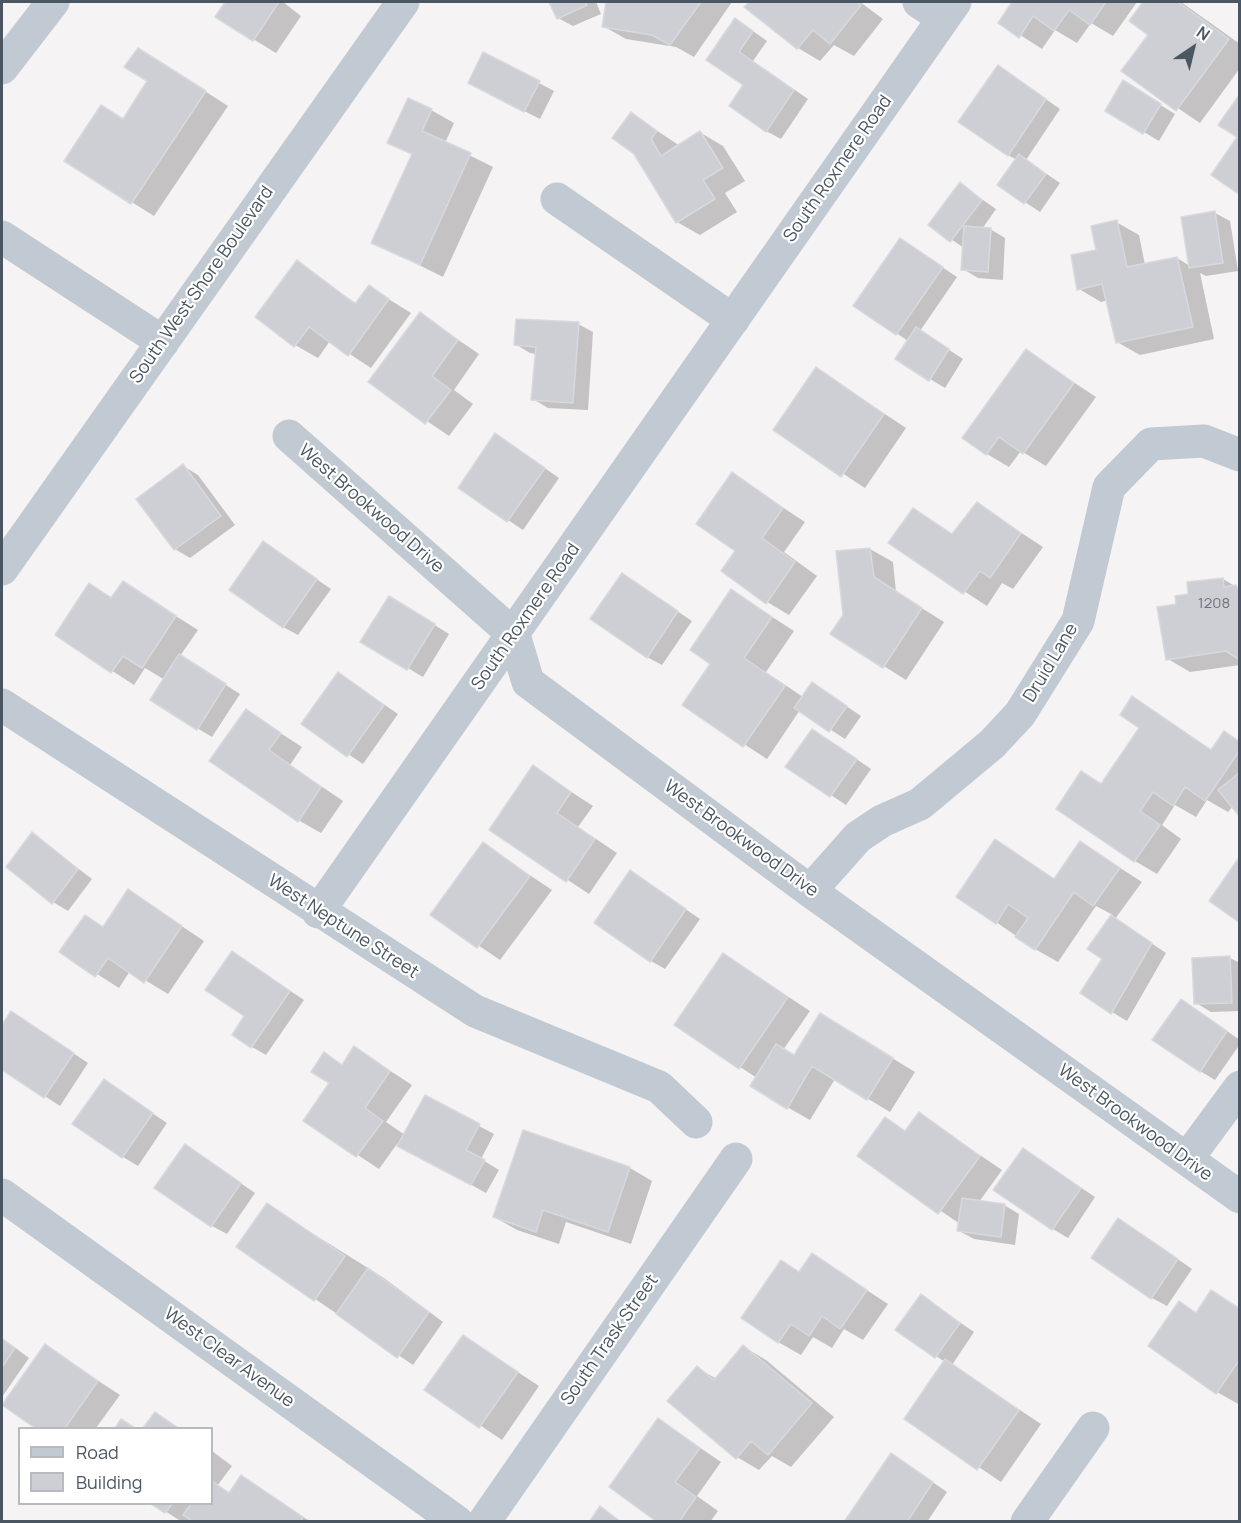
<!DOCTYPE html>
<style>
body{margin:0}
#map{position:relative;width:1241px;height:1523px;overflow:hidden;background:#f5f3f3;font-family:Manrope,sans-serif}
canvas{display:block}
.frame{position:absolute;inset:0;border:3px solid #4a5661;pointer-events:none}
.legend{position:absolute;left:18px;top:1427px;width:195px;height:78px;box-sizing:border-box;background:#fff;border:2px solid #b7bbc0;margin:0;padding:8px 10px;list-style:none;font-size:18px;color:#4a5661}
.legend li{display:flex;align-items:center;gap:12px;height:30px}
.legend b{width:30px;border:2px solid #b7bbc0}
.north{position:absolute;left:1163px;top:18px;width:60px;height:60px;-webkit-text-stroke:4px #fff;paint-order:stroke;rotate:35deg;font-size:16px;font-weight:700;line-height:24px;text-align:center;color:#4a5661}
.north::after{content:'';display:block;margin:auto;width:21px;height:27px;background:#4a5661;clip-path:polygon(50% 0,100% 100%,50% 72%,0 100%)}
</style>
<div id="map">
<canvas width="1241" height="1523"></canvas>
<div class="frame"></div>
<ul class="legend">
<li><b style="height:8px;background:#c1cad2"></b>Road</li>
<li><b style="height:16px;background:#cdcfd5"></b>Building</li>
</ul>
<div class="north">N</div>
</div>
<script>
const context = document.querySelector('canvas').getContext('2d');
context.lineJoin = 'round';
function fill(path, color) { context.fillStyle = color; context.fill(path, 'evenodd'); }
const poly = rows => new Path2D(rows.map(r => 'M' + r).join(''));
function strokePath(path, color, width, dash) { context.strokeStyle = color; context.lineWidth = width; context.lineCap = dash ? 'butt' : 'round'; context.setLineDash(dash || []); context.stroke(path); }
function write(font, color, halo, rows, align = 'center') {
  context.font = font + ' Manrope,sans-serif'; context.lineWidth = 4.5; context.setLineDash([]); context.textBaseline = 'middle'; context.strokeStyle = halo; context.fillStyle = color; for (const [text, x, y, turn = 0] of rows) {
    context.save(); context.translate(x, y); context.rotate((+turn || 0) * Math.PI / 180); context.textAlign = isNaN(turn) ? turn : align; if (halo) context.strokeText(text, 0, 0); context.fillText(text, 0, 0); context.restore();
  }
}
const shadow = poly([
 [227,2,283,2,301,16,276,53,217,17],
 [551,2,596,2,601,14,573,26,558,18],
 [607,2,732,2,694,57,676,47,626,39,603,26],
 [750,2,860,2,883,19,854,56,834,45,820,61,798,48,746,7],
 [1014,2,1137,2,1113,36,1091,23,1077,43,1055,30,1042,49,1000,22],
 [1145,2,1181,2,1240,44,1240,68,1200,123,1123,71,1150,35,1131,21],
 [750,29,767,41,753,61,808,99,781,139,766,131,745,85,708,60],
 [484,54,554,91,540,119,485,91],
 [161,63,228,106,154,216,66,161,125,120],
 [1013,76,1060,109,1026,160,1060,183,1040,212,999,185,1017,160,1008,155],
 [1138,91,1175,114,1159,141,1107,110],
 [431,110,454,123,445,143,493,167,443,277,373,242,412,155,389,142],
 [632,114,680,146,701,133,723,146,745,181,725,193,737,212,700,235,677,222],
 [960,184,996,209,982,229,990,229,1005,238,1003,280,978,278,963,269,964,248,930,225],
 [1215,213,1230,221,1238,271,1206,276,1200,273,1214,339,1140,355,1117,342,1108,300,1101,302,1079,289,1116,222,1139,235,1145,265,1177,258,1190,266],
 [915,249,957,277,920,331,963,359,945,388,930,379,908,341,855,305],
 [297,262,357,304,369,287,411,313,371,368,330,341,318,358,295,345],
 [420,314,479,354,454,390,473,404,449,436,370,382],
 [578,324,593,332,588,410,548,408,533,399,536,354,530,353,515,344],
 [1026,351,1096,397,1046,466,1021,451,1009,467,987,454],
 [817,369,906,428,865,488,776,430],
 [510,444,559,478,523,530,460,488],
 [183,466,198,475,235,525,190,558,175,549],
 [732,474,805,522,784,552,817,576,789,615,767,602,738,551],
 [977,504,1043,547,1013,589,1002,583,987,606,890,543,913,510,953,535],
 [264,543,331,589,298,635,283,627],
 [870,549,893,562,896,592,944,622,906,680,833,634,844,615],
 [623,575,692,621,662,665,647,657],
 [1223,579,1240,589,1240,665,1190,672,1168,659,1178,605,1190,595],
 [123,583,198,630,180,656,240,694,212,737,197,728,165,680,145,668,134,685,57,635,90,585,113,598],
 [732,591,794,631,766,672,803,697,827,693,861,716,845,739,800,710,767,759,684,705,712,664],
 [404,606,449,634,423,677,362,641],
 [353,683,398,714,363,764,303,724],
 [1133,698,1212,750,1224,733,1240,742,1240,814,1233,806,1228,812,1207,800,1196,817,1175,805,1162,825,1181,839,1157,874,1135,861,1102,785,1141,728],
 [246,711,302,747,290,765,343,801,321,833,298,820],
 [827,739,871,769,846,805,787,766],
 [533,767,593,806,578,827,617,853,589,894,491,829],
 [33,834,92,879,68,911,53,902],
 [996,841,1056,880,1081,843,1142,882,1115,919,1166,953,1127,1021,1112,1012,1104,959,1090,948,1113,915,1096,906,1058,962,1035,949,996,922],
 [483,844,552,890,500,960,432,914],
 [631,872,700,919,665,969,651,961],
 [129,891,204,941,168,994,130,971,119,988,61,951,85,917,104,928],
 [724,955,810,1011,783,1050,795,1057,843,1028,915,1072,890,1112,835,1079,810,1120,787,1107,757,1078,676,1025],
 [1230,958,1240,963,1240,1011,1211,1012,1196,1003],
 [247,962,304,1000,266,1055,252,1047,246,1016],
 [1196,1010,1240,1040,1240,1044,1215,1080,1200,1071],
 [12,1013,88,1063,60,1106,2,1068,2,1028],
 [355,1048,412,1085,386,1122,405,1135,479,1126,494,1134,481,1159,499,1170,486,1193,397,1144,379,1169,305,1120,331,1083,324,1054,343,1065],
 [104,1081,167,1123,138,1166,123,1157],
 [919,1114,1002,1170,979,1202,1004,1205,1019,1214,1015,1245,974,1239,959,1231,960,1224,859,1155,885,1119,907,1132],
 [186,1146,255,1193,227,1234,212,1226],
 [1038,1159,1095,1197,1068,1238,1053,1229],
 [630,1168,652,1181,631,1244,566,1222,559,1244,517,1230,494,1217],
 [267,1205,384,1278,443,1322,413,1365,238,1247],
 [1134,1229,1192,1269,1167,1306,1152,1298],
 [813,1255,888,1304,863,1340,844,1329,832,1348,813,1337,801,1355,778,1342,801,1273],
 [1212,1292,1240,1308,1240,1405,1217,1392,1179,1303,1197,1313],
 [921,1296,974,1332,952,1365,1041,1424,1001,1482,906,1418,945,1362,897,1330],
 [463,1336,539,1386,502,1440,426,1389],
 [2,1338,29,1358,2,1397],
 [45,1346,120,1395,96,1428,37,1428,4,1405],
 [744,1347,766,1360,834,1417,791,1467,772,1456,759,1470,737,1457,697,1368,717,1379],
 [155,1414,180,1428,144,1428],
 [659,1420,721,1462,697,1496,718,1511,710,1522,659,1522],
 [212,1451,232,1466,217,1486,231,1493,242,1477,311,1522,196,1522,193,1519,182,1522,154,1504,212,1504],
 [906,1464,947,1492,927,1522,847,1522]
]);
const building = poly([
 [225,2,279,2,253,41,215,17,225,2],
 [549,2,585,2,587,5,557,19,549,2],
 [606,2,701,2,670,45,652,35,602,27,606,2],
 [749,2,856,2,861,5,830,44,813,30,797,49,744,7,749,2],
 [1012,2,1106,2,1090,25,1069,10,1054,31,1033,16,1019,38,998,23,1012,2],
 [1143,2,1178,2,1229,39,1176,111,1121,71,1148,35,1129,21,1143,2],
 [735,18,753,31,739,52,794,90,766,132,729,106,743,85,706,60,735,18],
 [138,48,206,91,131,204,64,161,101,105,123,119,147,81,124,67,138,48],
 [483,52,540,81,524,112,468,83,483,52],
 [998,65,1046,99,1008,156,958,122,998,65],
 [1123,80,1161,104,1143,134,1105,111,1123,80],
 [1240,94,1240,195,1211,175,1237,137,1218,125,1240,94],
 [408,98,432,109,422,131,471,153,420,265,371,243,412,154,387,143,408,98],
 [631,112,657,131,651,139,661,156,700,131,723,168,703,180,715,199,676,223,634,154,612,138,631,112],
 [1019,154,1046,174,1024,204,997,185,1019,154],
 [960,182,982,200,950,242,928,225,960,182],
 [1215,211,1223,263,1189,268,1181,217,1215,211],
 [1117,220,1127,267,1177,257,1193,327,1116,343,1102,284,1077,290,1071,255,1096,250,1091,226,1117,220],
 [964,226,991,228,988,272,961,270,964,226],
 [900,238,943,267,896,335,853,306,900,238],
 [297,260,355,304,369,285,389,299,348,356,309,327,294,347,255,317,297,260],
 [420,312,458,340,432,376,451,390,425,424,368,382,420,312],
 [516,319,579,322,573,403,531,400,536,347,514,345,516,319],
 [916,327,949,349,929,381,895,359,916,327],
 [1026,349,1074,383,1023,454,999,437,986,455,962,438,1026,349],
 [816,367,884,414,841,477,773,430,816,367],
 [495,433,545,468,507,522,458,488,495,433],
 [183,464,221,516,174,550,136,499,183,464],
 [732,472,783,508,762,538,795,562,766,604,721,571,735,551,696,524,732,472],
 [977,502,1021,533,990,578,980,571,963,594,888,543,913,508,952,534,977,502],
 [263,541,317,579,283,628,229,590,263,541],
 [870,548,874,577,922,608,883,668,830,634,843,615,836,551,870,548],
 [622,573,678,611,647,658,590,619,622,573],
 [1223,578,1224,587,1236,585,1240,593,1240,660,1226,651,1166,660,1157,607,1176,604,1175,596,1188,594,1187,582,1223,578],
 [123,581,176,616,142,668,123,656,111,673,55,635,89,583,111,598,123,581],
 [731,589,772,617,744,658,785,686,743,747,682,705,710,664,690,650,731,589],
 [389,596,435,624,407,670,360,642,389,596],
 [179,654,226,684,197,730,150,700,179,654],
 [338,672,384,705,347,757,301,724,338,672],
 [812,682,847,706,829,732,794,708,812,682],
 [1132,696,1211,750,1224,731,1240,742,1240,750,1205,801,1185,787,1173,806,1153,792,1140,811,1160,825,1134,862,1056,809,1081,771,1101,784,1139,728,1120,715,1132,696],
 [246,709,281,733,269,750,321,787,298,822,209,761,246,709],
 [812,729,857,759,830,797,785,767,812,729],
 [533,765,571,792,557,813,595,839,566,882,489,830,533,765],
 [1240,772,1240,817,1218,790,1240,772],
 [32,832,78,869,52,904,6,867,32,832],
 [995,839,1054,879,1080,841,1120,868,1093,906,1074,892,1035,950,1015,937,1028,918,1008,904,996,924,956,897,995,839],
 [483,842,530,876,477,948,430,915,483,842],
 [1240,856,1240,923,1209,901,1240,856],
 [630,870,686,909,650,962,594,923,630,870],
 [128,889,182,926,144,983,108,958,95,977,59,952,85,915,103,927,128,889],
 [1111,915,1152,943,1111,1014,1080,993,1102,959,1087,949,1111,915],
 [232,951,290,991,251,1048,232,1035,244,1016,205,990,232,951],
 [723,953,788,997,739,1069,674,1025,723,953],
 [1230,956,1232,1003,1194,1004,1192,958,1230,956],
 [1181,999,1227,1031,1200,1072,1152,1040,1181,999],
 [11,1011,74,1053,44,1098,2,1070,2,1025,11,1011],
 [820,1013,893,1058,867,1100,812,1066,787,1109,750,1086,776,1044,794,1055,820,1013],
 [354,1046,390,1071,365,1108,383,1121,356,1157,303,1121,329,1083,311,1072,324,1052,342,1065,354,1046],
 [104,1079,153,1113,122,1158,72,1124,104,1079],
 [425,1095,480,1124,466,1150,485,1160,471,1185,397,1146,425,1095],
 [919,1112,980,1156,938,1214,857,1156,885,1117,905,1131,919,1112],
 [523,1130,630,1167,608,1232,543,1210,536,1232,493,1217,523,1130],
 [185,1144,241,1183,211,1227,154,1188,185,1144],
 [1023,1148,1081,1188,1052,1230,993,1190,1023,1148],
 [962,1198,1005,1204,1001,1237,957,1231,962,1198],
 [267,1203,345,1256,314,1301,236,1247,267,1203],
 [1118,1218,1178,1259,1151,1299,1091,1258,1118,1218],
 [812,1253,867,1290,840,1329,822,1316,809,1336,791,1324,778,1343,741,1318,781,1260,799,1272,812,1253],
 [368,1268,429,1312,397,1358,336,1314,368,1268],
 [1211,1290,1240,1309,1240,1359,1216,1394,1148,1346,1179,1301,1196,1313,1211,1290],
 [921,1294,960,1323,935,1358,895,1330,921,1294],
 [463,1335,518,1372,479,1428,424,1390,463,1335],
 [2,1339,15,1348,2,1367,2,1339],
 [45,1344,98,1381,65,1428,35,1428,2,1405,45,1344],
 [743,1345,812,1403,768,1455,751,1441,736,1459,667,1401,697,1366,714,1380,743,1345],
 [945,1359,1019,1410,977,1470,904,1419,945,1359],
 [155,1412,178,1428,143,1428,155,1412],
 [658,1418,700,1448,675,1482,696,1497,679,1522,657,1522,609,1487,658,1418],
 [121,1419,135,1428,115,1428,121,1419],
 [891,1453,933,1482,907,1522,844,1522,891,1453],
 [241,1475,303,1517,300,1522,194,1522,183,1515,191,1504,212,1504,212,1481,229,1493,241,1475],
 [151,1504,172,1504,165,1513,151,1504],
 [600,1506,621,1522,589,1522,600,1506]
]);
const minor = poly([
 [919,2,943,18],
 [2,68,53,2],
 [557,199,733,320],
 [2,237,163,342],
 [289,436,514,635,528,682,810,891,1240,1197],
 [2,569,403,2],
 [2,705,475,1011,659,1087,696,1122],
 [810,891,858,837,882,821,920,804,992,744,1020,714,1078,621,1109,487,1151,444,1204,441,1240,455],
 [318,912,955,2],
 [1187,1159,1240,1087],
 [2,1195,457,1522],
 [484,1522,736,1159],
 [1027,1522,1093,1428]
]);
const numberNames = [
 ["1208",1214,604]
];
const streetNames = [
 ["South Roxmere Road",838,169,-55],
 ["South West Shore Boulevard",202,285,-55],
 ["West Brookwood Drive",371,509,41],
 ["South Roxmere Road",526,617,-55],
 ["Druid Lane",1051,663,-59],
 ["West Brookwood Drive",741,839,36],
 ["West Neptune Street",343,927,33],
 ["West Brookwood Drive",1135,1123,36],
 ["South Trask Street",610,1340,-55],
 ["West Clear Avenue",229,1358,36]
];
fill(shadow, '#0003');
fill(building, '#cdcfd5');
strokePath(building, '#d7d9de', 1.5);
strokePath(minor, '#c1cad2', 33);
write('15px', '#6b747e', null, numberNames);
write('18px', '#4a5661', '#fff', streetNames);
</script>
